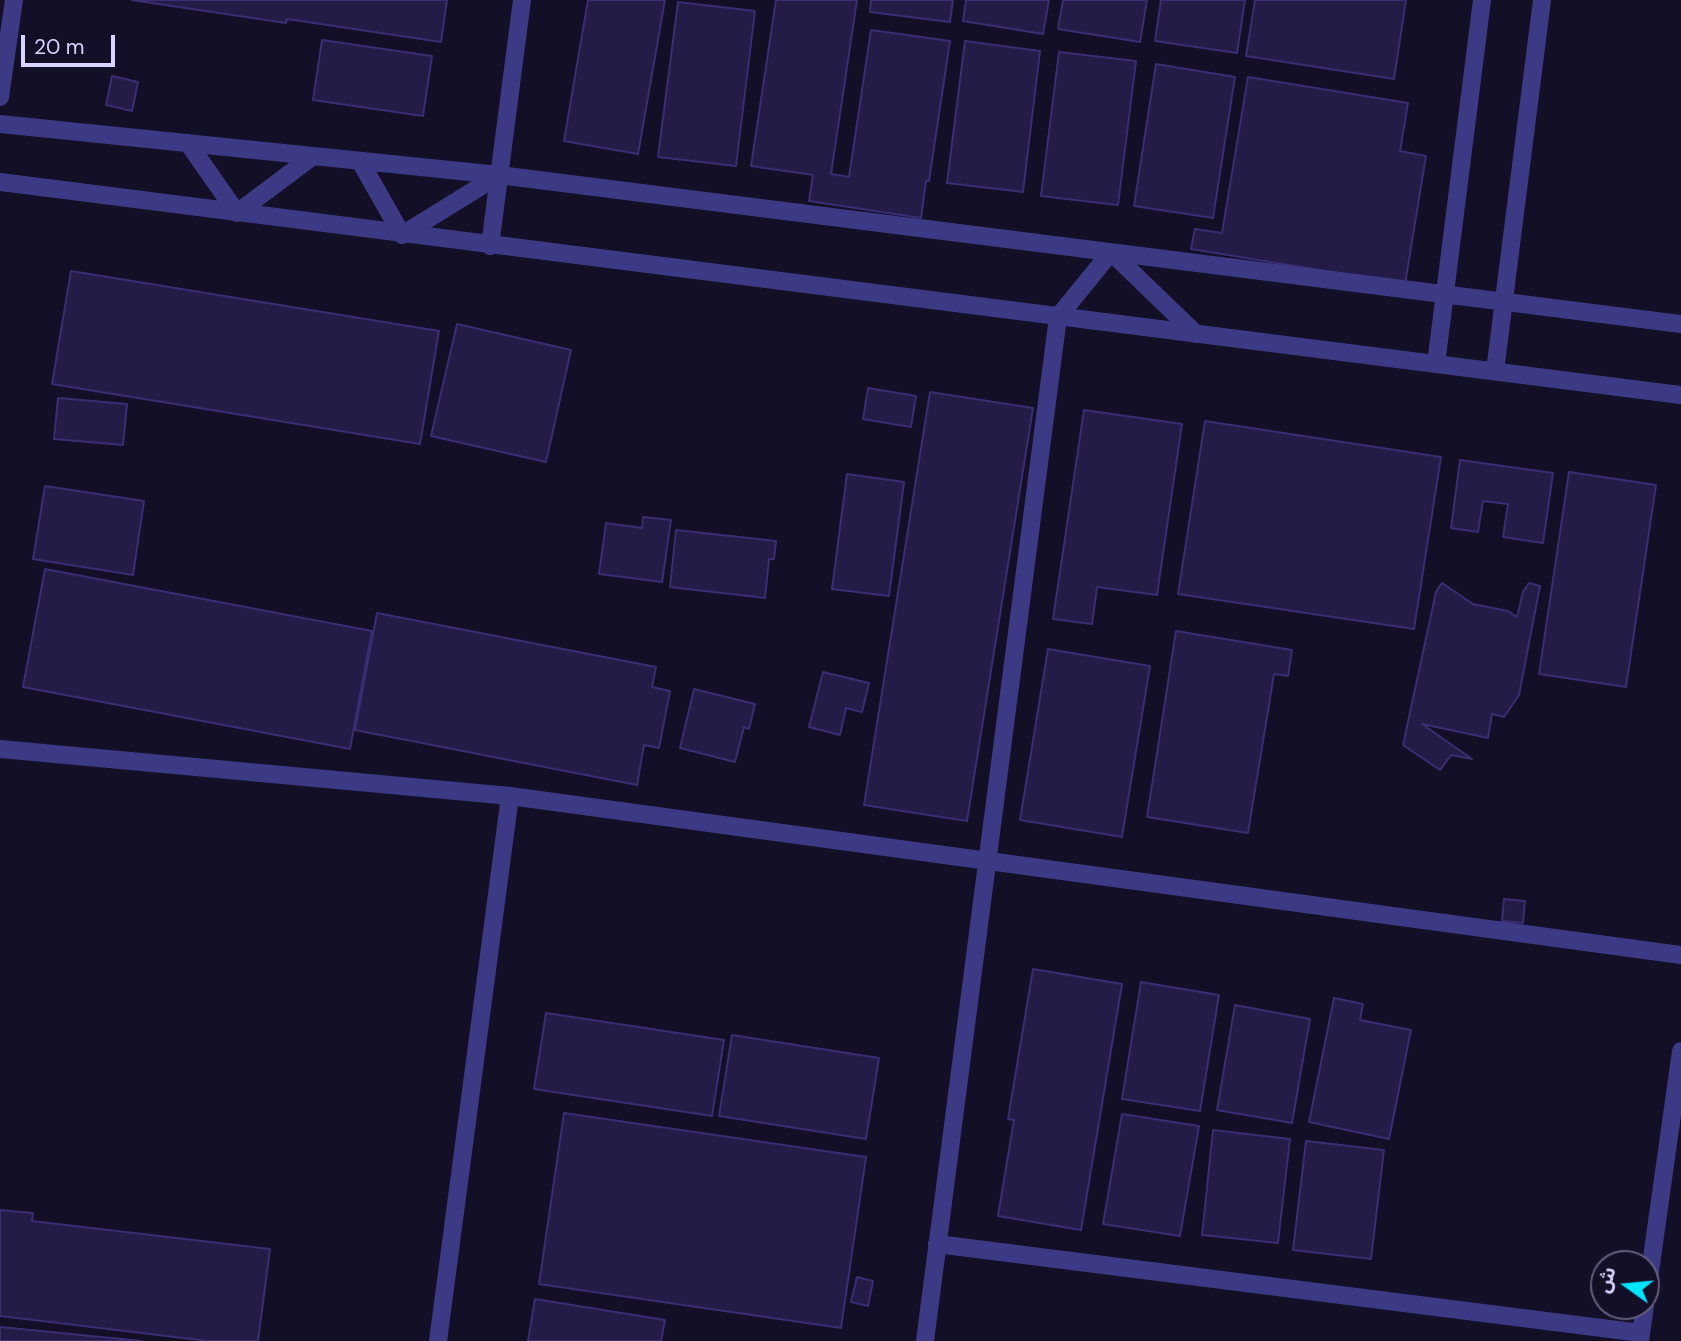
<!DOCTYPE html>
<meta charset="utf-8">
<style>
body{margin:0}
#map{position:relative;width:1681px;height:1341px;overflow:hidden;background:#130f26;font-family:"DM Sans","Noto Sans Arabic",sans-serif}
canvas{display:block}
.north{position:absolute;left:1590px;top:1250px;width:70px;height:70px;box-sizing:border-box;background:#130f26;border:2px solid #625e7d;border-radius:50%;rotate:285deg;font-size:19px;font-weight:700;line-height:28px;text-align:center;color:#d9d4ff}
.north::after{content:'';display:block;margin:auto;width:24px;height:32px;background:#00e5ff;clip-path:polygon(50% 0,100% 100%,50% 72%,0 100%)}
.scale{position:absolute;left:21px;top:35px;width:94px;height:32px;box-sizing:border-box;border:4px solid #d9d4ff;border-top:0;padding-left:9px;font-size:21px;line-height:24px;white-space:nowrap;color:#d9d4ff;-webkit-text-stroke:5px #130f26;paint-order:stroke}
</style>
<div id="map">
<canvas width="1681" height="1341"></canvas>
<div class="north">ش</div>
<div class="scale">20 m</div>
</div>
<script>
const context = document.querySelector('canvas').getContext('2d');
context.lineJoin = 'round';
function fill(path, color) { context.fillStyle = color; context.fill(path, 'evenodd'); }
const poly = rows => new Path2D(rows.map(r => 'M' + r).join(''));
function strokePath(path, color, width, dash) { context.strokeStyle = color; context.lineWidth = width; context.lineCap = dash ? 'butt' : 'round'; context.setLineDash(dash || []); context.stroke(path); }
const building = poly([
 [132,0,447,0,441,42,287,19,286,23,132,0],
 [588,0,665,0,638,154,564,141,588,0],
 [776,0,857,0,831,174,849,177,871,30,950,41,929,181,926,181,921,218,809,201,813,175,751,166,776,0],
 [871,0,953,0,950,22,870,12,871,0],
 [966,0,1049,0,1043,34,963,21,966,0],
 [1063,0,1147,0,1140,42,1058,29,1063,0],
 [1161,0,1245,0,1237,53,1155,41,1161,0],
 [1255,0,1406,0,1394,79,1246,56,1255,0],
 [678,2,755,11,736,166,658,157,678,2],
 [322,40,432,56,423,116,313,100,322,40],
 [965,41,1040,51,1023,192,947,183,965,41],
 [1059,52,1136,61,1118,205,1041,196,1059,52],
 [1156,64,1235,77,1213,218,1134,206,1156,64],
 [112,76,138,82,132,111,106,105,112,76],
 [1248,77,1408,103,1400,151,1426,156,1405,284,1191,249,1195,229,1222,233,1248,77],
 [71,271,439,331,420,444,52,384,71,271],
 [457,324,571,350,546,462,431,436,457,324],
 [868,388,916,396,911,427,863,419,868,388],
 [930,392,1033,408,967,821,864,805,930,392],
 [58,398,127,404,123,445,54,439,58,398],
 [1084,410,1182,424,1157,595,1097,587,1092,624,1053,619,1084,410],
 [1205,421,1441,457,1414,629,1178,594,1205,421],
 [1460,460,1553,473,1543,543,1503,537,1508,504,1483,501,1478,532,1451,528,1460,460],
 [1569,472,1656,485,1626,687,1539,674,1569,472],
 [847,474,904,482,889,596,832,589,847,474],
 [45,486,144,501,133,575,33,559,45,486],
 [643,517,671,520,662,582,599,574,606,523,642,528,643,517],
 [676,530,776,541,774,559,769,559,765,598,670,587,676,530],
 [45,569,372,631,350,749,23,687,45,569],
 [1442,583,1473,604,1508,611,1517,617,1523,592,1529,583,1540,586,1519,695,1504,717,1492,714,1488,738,1422,724,1472,759,1451,755,1440,770,1403,745,1436,592,1442,583],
 [377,613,656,667,652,687,670,691,659,748,644,745,637,785,355,730,377,613],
 [1176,631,1292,650,1288,676,1274,674,1248,833,1147,817,1176,631],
 [1048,649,1150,666,1122,837,1020,820,1048,649],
 [823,672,869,683,862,712,846,708,840,735,809,727,823,672],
 [694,689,755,704,749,729,744,727,735,762,680,748,694,689],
 [1504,899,1525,901,1523,923,1502,921,1504,899],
 [1033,969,1122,984,1081,1230,998,1216,1014,1120,1008,1119,1033,969],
 [1141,982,1219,995,1200,1111,1122,1099,1141,982],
 [1334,998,1363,1004,1360,1020,1411,1030,1389,1139,1309,1122,1334,998],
 [1235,1005,1310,1019,1292,1123,1217,1110,1235,1005],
 [546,1013,724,1040,712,1116,534,1089,546,1013],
 [732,1035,879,1058,866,1139,719,1116,732,1035],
 [564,1113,866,1157,841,1328,539,1284,564,1113],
 [1122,1114,1199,1126,1180,1236,1103,1224,1122,1114],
 [1213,1130,1290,1139,1278,1243,1202,1235,1213,1130],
 [1306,1141,1384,1150,1371,1259,1293,1250,1306,1141],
 [0,1210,33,1213,32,1221,270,1249,258,1341,208,1341,0,1316,0,1210],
 [857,1277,873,1281,868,1306,851,1302,857,1277],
 [535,1299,665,1320,661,1341,528,1341,535,1299],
 [0,1327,142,1341,0,1341,0,1327]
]);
const minor = poly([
 [0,124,499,175,1681,324],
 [188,143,237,213,313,156],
 [360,161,402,235,499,175],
 [0,182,1681,395],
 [490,246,522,0],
 [1436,364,1482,0],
 [1495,371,1542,0],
 [0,749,510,796,1681,955],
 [937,1244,1641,1333],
 [1646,1300,1681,1051],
 [438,1341,510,796],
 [925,1341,1058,317,1111,252,1196,334],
 [1640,1341,1645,1306]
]);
const tertiary = poly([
 [0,97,14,0]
]);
fill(building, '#241b47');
strokePath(building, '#3b2d73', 2);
strokePath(minor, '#3d3a85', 18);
strokePath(tertiary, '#3d3a85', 18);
</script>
